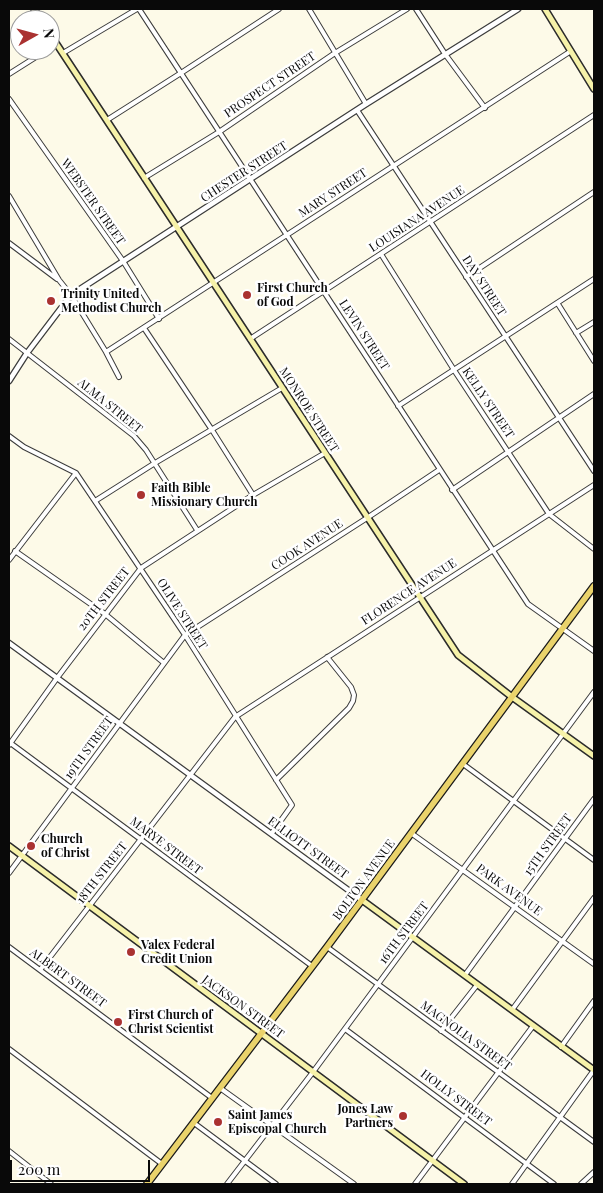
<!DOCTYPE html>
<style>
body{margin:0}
#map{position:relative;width:603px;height:1193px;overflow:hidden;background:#fdfae8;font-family:"Playfair Display",serif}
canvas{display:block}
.frame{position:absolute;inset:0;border:10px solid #090909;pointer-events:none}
.north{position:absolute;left:10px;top:10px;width:50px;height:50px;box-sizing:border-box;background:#fff;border:1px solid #9d9d9d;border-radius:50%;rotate:83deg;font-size:14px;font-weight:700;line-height:20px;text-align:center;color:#090909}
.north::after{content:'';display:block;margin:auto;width:18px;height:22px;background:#aa3231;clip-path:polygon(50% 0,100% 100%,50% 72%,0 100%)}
.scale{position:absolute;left:10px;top:1160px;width:140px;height:22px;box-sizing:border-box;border:2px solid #090909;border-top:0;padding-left:6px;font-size:15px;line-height:18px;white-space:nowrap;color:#090909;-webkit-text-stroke:4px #fff;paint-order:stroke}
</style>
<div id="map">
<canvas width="603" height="1193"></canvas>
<div class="frame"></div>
<div class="north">N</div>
<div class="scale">200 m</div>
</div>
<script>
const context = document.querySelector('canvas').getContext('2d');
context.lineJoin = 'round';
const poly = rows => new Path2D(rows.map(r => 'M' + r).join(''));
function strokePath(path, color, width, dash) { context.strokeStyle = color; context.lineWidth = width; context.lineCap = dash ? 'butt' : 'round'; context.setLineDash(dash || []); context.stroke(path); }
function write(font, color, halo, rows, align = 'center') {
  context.font = font + ' "Playfair Display",serif'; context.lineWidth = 5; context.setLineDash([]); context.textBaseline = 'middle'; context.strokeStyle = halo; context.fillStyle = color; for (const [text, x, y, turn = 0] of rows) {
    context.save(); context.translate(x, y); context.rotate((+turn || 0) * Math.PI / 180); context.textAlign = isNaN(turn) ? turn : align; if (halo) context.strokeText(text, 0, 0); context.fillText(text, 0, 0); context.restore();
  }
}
const minor = poly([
 [139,9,528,604,594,651],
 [309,9,366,104],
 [416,9,445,54,485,108],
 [50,48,56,44],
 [63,53,137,9],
 [9,74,47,50],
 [9,99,123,261,159,319],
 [357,110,594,471],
 [107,120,181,73,279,9],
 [144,178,219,132,335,53,407,9],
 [9,196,59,280,71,295,106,352,119,377],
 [9,243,57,279],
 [381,254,454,370,549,514,594,549],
 [466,277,594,192],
 [558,304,594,361],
 [144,328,212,430,253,495],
 [576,333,594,322],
 [9,339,134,436,146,450,197,530],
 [250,339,594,115],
 [106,352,571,51],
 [398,406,594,279],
 [9,436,24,447,76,473,185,635,292,805,272,833],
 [452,490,594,394],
 [95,501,155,463,282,388],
 [15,551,105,614,164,663],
 [9,560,76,473],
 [9,742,312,966],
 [9,745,57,678,141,568,253,495,325,453],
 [463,764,594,860],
 [276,780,349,708,353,701,354,695,351,687,327,657],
 [411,833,594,964],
 [9,873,185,635,367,518,439,470],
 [9,947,212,1098],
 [327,947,594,1142],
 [40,970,235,717,594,485],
 [465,975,594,799],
 [512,1010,594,898],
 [345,1029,554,1184],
 [441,1031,477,985],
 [561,1047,594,1001],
 [9,1049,162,1164],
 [220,1088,354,1184],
 [194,1123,276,1184],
 [9,1151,51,1184],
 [227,1184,313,1072,594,692],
 [415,1184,533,1026],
 [512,1184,594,1070],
 [581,1184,594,1172]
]);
const tertiary = poly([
 [9,381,27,353,71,295,366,104,518,9],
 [9,643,362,900]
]);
const secondary = poly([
 [34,9,41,20],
 [545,9,594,89],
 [50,34,458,655,512,697,594,756],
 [9,846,464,1184],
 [362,900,594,1070]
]);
const primary = poly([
 [147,1184,327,947,594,586]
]);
const markers = [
 [247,295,5,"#aa3231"],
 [51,301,5,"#aa3231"],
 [141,495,5,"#aa3231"],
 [31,846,5,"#aa3231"],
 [131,952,5,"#aa3231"],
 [118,1022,5,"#aa3231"],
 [403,1116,5,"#aa3231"],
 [218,1122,5,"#aa3231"]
];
const streetNames = [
 ["PROSPECT STREET",270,85,-34],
 ["CHESTER STREET",244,172,-33],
 ["MARY STREET",333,193,-33],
 ["WEBSTER STREET",93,202,55],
 ["LOUISIANA AVENUE",417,219,-33],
 ["DAY STREET",484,286,57],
 ["LEVIN STREET",364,335,57],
 ["KELLY STREET",488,403,56],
 ["ALMA STREET",110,406,39],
 ["MONROE STREET",309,410,57],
 ["COOK AVENUE",307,545,-33],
 ["FLORENCE AVENUE",409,592,-33],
 ["20TH STREET",104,599,-52],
 ["OLIVE STREET",182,614,57],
 ["19TH STREET",89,748,-54],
 ["15TH STREET",548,845,-54],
 ["MARYE STREET",166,846,37],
 ["ELLIOTT STREET",308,848,36],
 ["18TH STREET",102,873,-52],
 ["BOLTON AVENUE",364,880,-54],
 ["PARK AVENUE",509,890,36],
 ["16TH STREET",404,933,-53],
 ["ALBERT STREET",68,978,36],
 ["JACKSON STREET",243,1007,36],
 ["MAGNOLIA STREET",466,1036,36],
 ["HOLLY STREET",456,1098,37]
];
const poiNames = [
 ["First Church",257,288],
 ["of God",257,302],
 ["Trinity United",61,294],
 ["Methodist Church",61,308],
 ["Faith Bible",151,488],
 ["Missionary Church",151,502],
 ["Church",41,839],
 ["of Christ",41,853],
 ["Valex Federal",141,945],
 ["Credit Union",141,959],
 ["First Church of",128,1015],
 ["Christ Scientist",128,1029],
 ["Jones Law",393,1109,"right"],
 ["Partners",393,1123,"right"],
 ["Saint James",228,1115],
 ["Episcopal Church",228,1129]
];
strokePath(minor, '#3c3c3c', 6);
strokePath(tertiary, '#3c3c3c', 7);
strokePath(secondary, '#2b2b2b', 8);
strokePath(primary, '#1a1a1a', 8);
strokePath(minor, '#fff', 4);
strokePath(tertiary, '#fff', 4.5);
strokePath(secondary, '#f6f2a9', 5);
strokePath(primary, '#ead36b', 5.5);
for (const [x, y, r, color] of markers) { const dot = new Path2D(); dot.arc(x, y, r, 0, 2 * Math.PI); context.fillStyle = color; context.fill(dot); strokePath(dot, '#fff', 2); }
write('12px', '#090909', '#fff', streetNames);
write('bold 12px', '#090909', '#fff', poiNames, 'left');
</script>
